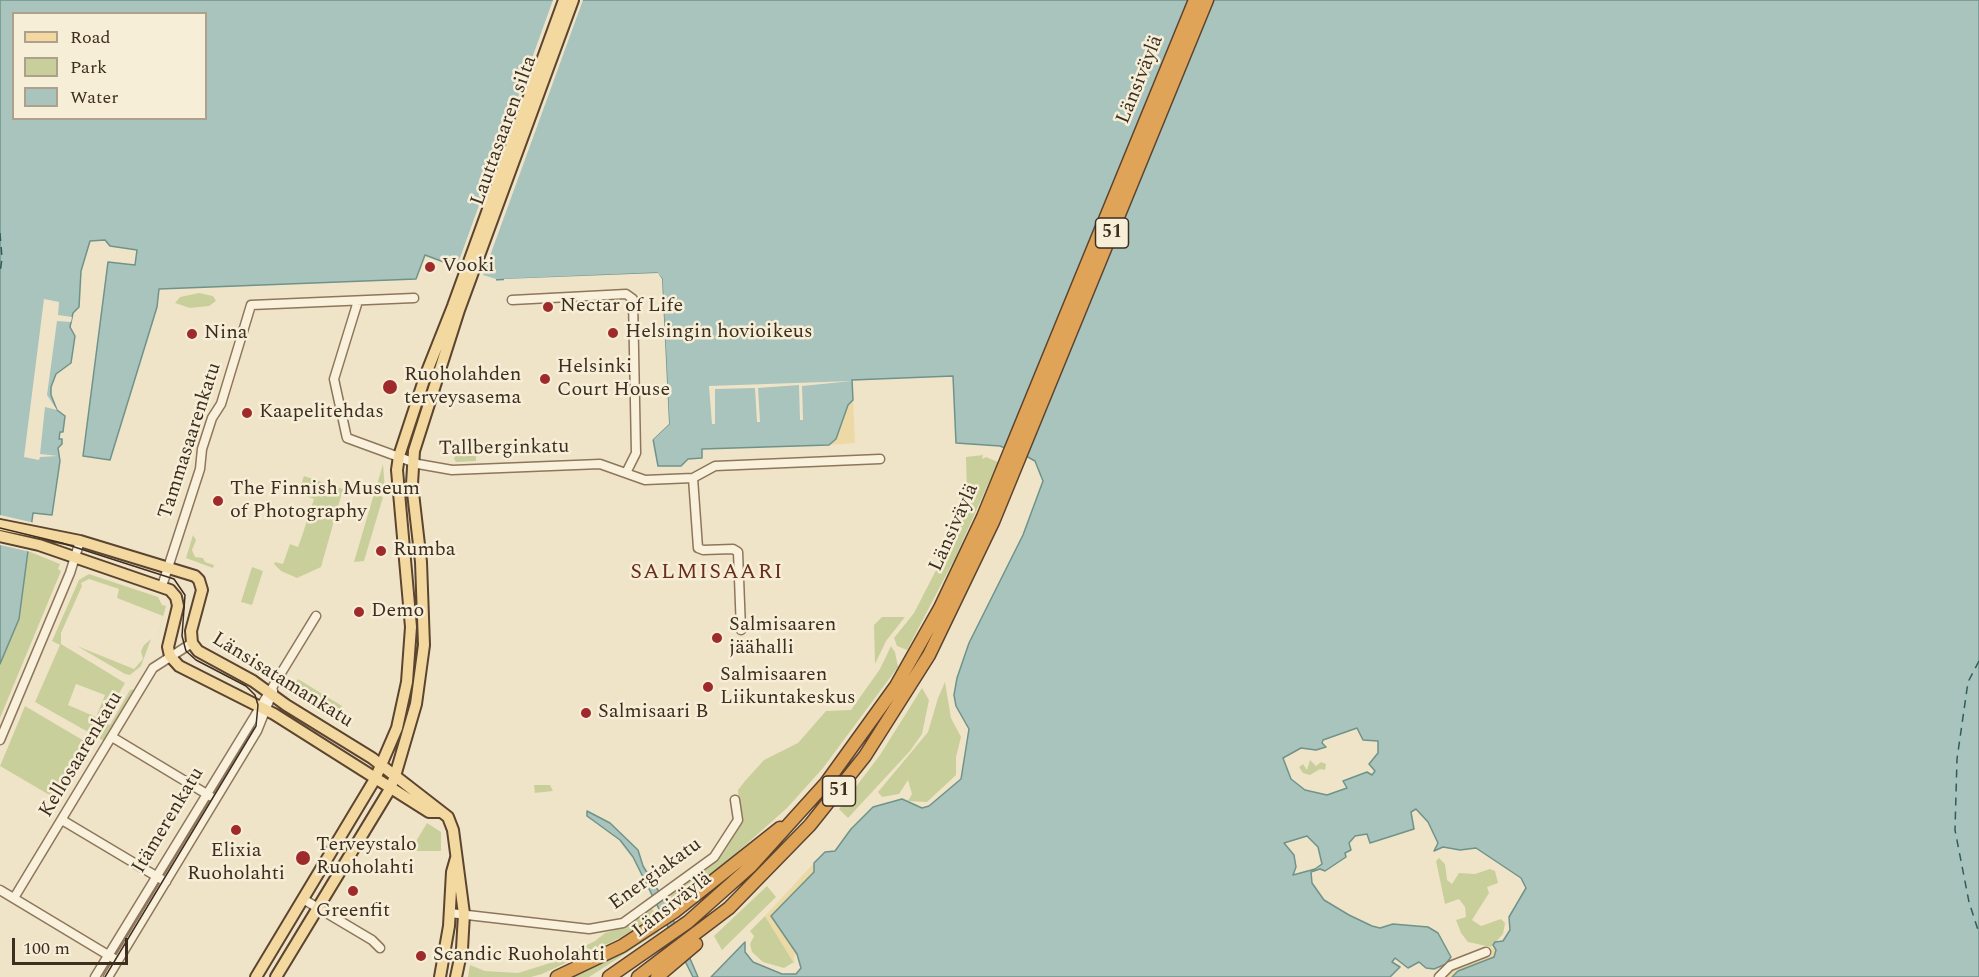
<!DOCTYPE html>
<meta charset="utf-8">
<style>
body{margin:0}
#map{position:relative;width:1979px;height:977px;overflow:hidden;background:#f0e4c8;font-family:Spectral,serif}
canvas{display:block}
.legend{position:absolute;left:12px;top:12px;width:195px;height:108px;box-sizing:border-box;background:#f7eed8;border:2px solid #ada18e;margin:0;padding:8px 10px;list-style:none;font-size:18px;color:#3d2e20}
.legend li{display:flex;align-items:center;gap:12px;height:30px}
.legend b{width:30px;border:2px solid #ada18e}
.scale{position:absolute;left:12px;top:938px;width:116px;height:27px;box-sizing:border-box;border:3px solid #3d2e20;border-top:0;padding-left:8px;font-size:18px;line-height:21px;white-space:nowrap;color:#3d2e20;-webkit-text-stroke:4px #f7eed8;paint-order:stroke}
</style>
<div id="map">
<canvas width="1979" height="977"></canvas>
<ul class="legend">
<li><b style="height:8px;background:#f3d9a0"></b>Road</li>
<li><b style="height:16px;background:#c9cf9b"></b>Park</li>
<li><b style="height:16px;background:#a9c4bc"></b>Water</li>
</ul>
<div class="scale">100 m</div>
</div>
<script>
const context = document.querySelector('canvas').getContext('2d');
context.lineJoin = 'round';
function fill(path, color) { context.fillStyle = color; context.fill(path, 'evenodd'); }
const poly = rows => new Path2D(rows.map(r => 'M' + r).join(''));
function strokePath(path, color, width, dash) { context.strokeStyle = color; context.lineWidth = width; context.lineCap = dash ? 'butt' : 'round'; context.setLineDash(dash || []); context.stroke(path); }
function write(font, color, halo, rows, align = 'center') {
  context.font = font + ' Spectral,serif'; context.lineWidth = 5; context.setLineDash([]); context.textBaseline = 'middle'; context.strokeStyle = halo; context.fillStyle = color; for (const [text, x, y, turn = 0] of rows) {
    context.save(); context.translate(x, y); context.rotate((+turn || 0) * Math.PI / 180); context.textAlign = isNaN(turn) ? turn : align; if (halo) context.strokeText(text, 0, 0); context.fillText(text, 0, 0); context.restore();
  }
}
const green = poly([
 [199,293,213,296,216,301,209,306,190,308,175,303,180,297],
 [476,455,476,461,456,462,454,459,455,456],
 [983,455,982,459,986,457,998,462,955,558,907,650,897,646,894,638,914,613,968,508,971,497,967,496,966,457],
 [383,464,385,490,384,494,375,492],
 [304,476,343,489,321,567,297,578,281,571,274,564,275,562,283,564,290,544,298,547,302,536,314,499,298,493],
 [374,494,383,497,364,561,354,562],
 [193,535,196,540,192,550,195,557,203,558,205,562,214,565,213,568,186,558],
 [28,551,60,564,58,569,61,571,0,718,0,664,19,619],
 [252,567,263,571,252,605,241,602],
 [89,574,158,597,162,605,166,606,155,646,163,616,117,598,119,589,89,579,81,583,82,586,61,633,61,644,125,683,113,704,105,701,100,721,110,725,130,690,135,689,104,741,35,702,60,645,52,641,79,580],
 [76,684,105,695,96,717,68,705],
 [882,617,905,617,886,641,875,664,874,625],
 [151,639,141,666,130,675,125,674,77,646,134,669,143,659,141,651,144,645],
 [891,646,895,652,898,667,823,768,787,808,695,890,622,937,542,974,531,977,468,977,470,965,485,971,518,973,550,963,595,941,605,933,627,926,651,908,654,911,671,901,671,893,722,855,740,826,738,790,745,781,764,760,798,743,826,711,851,710,880,669],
 [298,679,342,706,334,718,291,691],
 [945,682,951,718,961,737,956,757,956,775,927,802,908,801,912,794,908,780,899,794,882,797,878,792,928,732,938,698],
 [922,688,929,700,922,734,910,751,848,818,839,809,880,755],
 [25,706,91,745,58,800,0,766],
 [281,708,319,732,318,735,279,712],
 [1310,760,1316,766,1321,762,1326,764,1325,770,1320,769,1310,775,1303,773,1299,767,1303,764,1307,770],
 [534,785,550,785,553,791,535,793],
 [427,823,441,832,441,851,417,851,412,848],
 [1439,858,1445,864,1447,880,1452,884,1459,873,1475,874,1490,869,1495,871,1498,883,1487,887,1489,893,1472,920,1481,926,1501,919,1505,923,1503,934,1491,947,1468,942,1461,933,1456,920,1466,917,1465,907,1459,899,1445,904,1436,861],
 [767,886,776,897,722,950,714,936],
 [765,916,794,962,784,968,763,962,752,952,750,944,754,936,750,931],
 [658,930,659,932,589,977,572,977]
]);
const sand = poly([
 [853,400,855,443,829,445,839,431,848,405],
 [814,863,814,872,771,916,797,954,794,956,795,965,765,916],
 [1491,947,1496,950,1494,957,1458,971,1452,977,1444,977,1449,971,1464,964,1488,956]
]);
const water = poly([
 [0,0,1979,0,1979,977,1452,977,1458,971,1494,957,1496,950,1493,945,1495,942,1503,941,1510,930,1509,917,1526,888,1521,878,1476,848,1460,850,1443,847,1434,851,1438,843,1428,822,1416,809,1411,812,1414,829,1370,843,1367,834,1355,836,1349,843,1351,850,1345,853,1346,857,1325,871,1320,869,1311,872,1312,883,1324,900,1349,915,1372,926,1380,928,1393,924,1428,927,1438,933,1451,957,1446,964,1434,969,1426,968,1419,962,1408,968,1395,958,1392,962,1400,967,1390,977,711,977,745,942,745,952,753,962,782,974,796,974,801,968,797,954,771,916,814,872,814,863,825,852,835,851,851,829,873,807,902,799,922,808,929,806,961,779,969,729,956,706,954,695,957,678,969,643,1023,535,1043,481,1035,461,1026,456,1000,446,956,443,953,376,852,380,853,400,848,405,836,439,829,445,702,449,702,458,688,459,681,466,658,466,653,439,669,424,662,279,657,273,492,280,425,255,416,279,159,289,157,307,110,460,83,456,108,262,135,265,137,250,110,246,105,240,90,241,81,271,79,307,73,313,70,327,75,336,71,363,56,374,51,387,51,395,57,410,65,416,63,432,60,432,59,439,62,439,62,444,58,448,60,461,52,515,33,513,19,619,0,664,0,0],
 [14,14,206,14,206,118,14,118,14,14],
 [1357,728,1363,740,1378,741,1378,753,1369,764,1375,771,1372,775,1367,772,1343,781,1347,788,1327,795,1305,790,1291,779,1283,758,1301,748,1316,750,1326,747,1322,743,1323,740,1357,728],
 [1307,836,1318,847,1322,864,1315,869,1293,875,1296,867,1294,855,1284,843,1307,836],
 [587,811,610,823,638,850,643,866,666,903,698,977,693,977,633,857,620,840,587,816,587,811]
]);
const pier = poly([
 [553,0,583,0,483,275,496,279,496,282,491,282,456,269],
 [658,273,662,279,669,424,650,442,651,437,666,423,659,279,655,276,504,282,504,279],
 [44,299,59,302,58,315,72,317,71,322,57,321,47,395,57,410,45,407,40,454,58,456,40,457,39,460,24,457],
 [852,381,802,386,803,420,800,420,799,385,758,388,760,422,757,422,755,388,715,389,715,424,712,424,709,386],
 [0,515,35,523,31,552,0,545]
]);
const ferry = poly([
 [0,233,2,258,0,273],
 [1979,661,1968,682,1957,759,1955,830,1969,902,1979,933]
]);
const minor = poly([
 [512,300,626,294,633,299,636,453,626,473],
 [358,301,334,379,346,434,347,438,418,464,452,470,600,464,645,480,693,478,715,466,880,459],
 [693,478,698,548,703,550,733,549,738,552,741,630],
 [162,586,200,469,202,449,212,418,221,404,251,305,414,298],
 [112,737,210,796],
 [0,740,70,573,80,541],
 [62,820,166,882],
 [0,890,113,958],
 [14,898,153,668,192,643],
 [303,899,372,940,380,948],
 [450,913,589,929,623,923,714,857,738,820,735,800],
 [95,977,316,616],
 [108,977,257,731,273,691],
 [1439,977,1450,966,1486,952]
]);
const major = poly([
 [0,525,80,541,195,576,199,580,202,590,191,631,192,643,198,651,253,681,286,705,372,758,448,817,453,830,464,914,462,949,456,977],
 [0,536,39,545,170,590,176,597,178,606,168,647,170,656,179,666,274,714,429,812,441,812],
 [256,977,375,779,397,728,407,682,411,627,397,470,399,456,426,374,453,306,564,0],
 [276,977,390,789,395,776,416,704,424,645,421,562,412,484,414,451,459,310,573,0],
 [440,977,449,926,452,872,456,858]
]);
const highway = poly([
 [557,977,622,946,674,912,780,828],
 [609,977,688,922,751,866,826,783,896,686,940,608,983,517,1195,0],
 [638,977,729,908,810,825,865,756,929,655,993,522,1207,0],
 [657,977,696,944]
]);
const tram = poly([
 [0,528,62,543,174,579,185,595,182,636,186,651,196,660,246,686,255,695,258,705,256,726,105,977]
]);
const markers = [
 [430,267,6,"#9e2a2b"],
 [548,307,6,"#9e2a2b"],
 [613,333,6,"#9e2a2b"],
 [192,334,6,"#9e2a2b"],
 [545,379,6,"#9e2a2b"],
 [390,387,8,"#9e2a2b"],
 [247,413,6,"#9e2a2b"],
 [218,501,6,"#9e2a2b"],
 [381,551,6,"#9e2a2b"],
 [359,612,6,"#9e2a2b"],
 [717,638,6,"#9e2a2b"],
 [708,687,6,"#9e2a2b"],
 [586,713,6,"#9e2a2b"],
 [236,830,6,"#9e2a2b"],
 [303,858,8,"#9e2a2b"],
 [353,891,6,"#9e2a2b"],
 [421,956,6,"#9e2a2b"]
];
const shields = [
 [1112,233,33],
 [839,791,33]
];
const shieldNames = [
 ["51",1112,233],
 ["51",839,791]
];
const streetNames = [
 ["Länsiväylä",1141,80,-68],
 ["Lauttasaaren silta",505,131,-70],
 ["Tammasaarenkatu",191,441,-72],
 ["Tallberginkatu",504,449,-1],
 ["Länsiväylä",955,528,-66],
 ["Länsisatamankatu",282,681,32],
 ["Kellosaarenkatu",82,755,-59],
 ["Itämerenkatu",169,821,-59],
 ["Energiakatu",656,875,-36],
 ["Länsiväylä",673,906,-38]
];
const poiNames = [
 ["Vooki",442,267],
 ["Nectar of Life",560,307],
 ["Helsingin hovioikeus",625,333],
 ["Nina",204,334],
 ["Helsinki",557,368],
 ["Court House",557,391],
 ["Ruoholahden",404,376],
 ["terveysasema",404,399],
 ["Kaapelitehdas",259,413],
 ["The Finnish Museum",230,490],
 ["of Photography",230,513],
 ["Rumba",393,551],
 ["Demo",371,612],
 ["Salmisaaren",729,626],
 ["jäähalli",729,649],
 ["Salmisaaren",720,676],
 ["Liikuntakeskus",720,699],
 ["Salmisaari B",598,713],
 ["Terveystalo",316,846],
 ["Ruoholahti",316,869],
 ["Elixia",236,852,"center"],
 ["Ruoholahti",236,875,"center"],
 ["Greenfit",353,912,"center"],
 ["Scandic Ruoholahti",433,956]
];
const quarterNames = [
 ["SALMISAARI",707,574]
];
fill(green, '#c9cf9b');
fill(sand, '#ecd9a5');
fill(water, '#a9c4bc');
strokePath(water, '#6f938a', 1.5);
fill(pier, '#f0e4c8');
strokePath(ferry, '#2f5d5a', 1.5, [8, 6]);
strokePath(minor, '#8d765c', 11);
strokePath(major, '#5b4430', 14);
strokePath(highway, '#5b4430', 15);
strokePath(minor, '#faf1dc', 8);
strokePath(major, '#f3d9a0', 10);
strokePath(highway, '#e0a458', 12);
strokePath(tram, '#3d2e20', 1.5);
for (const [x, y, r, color] of markers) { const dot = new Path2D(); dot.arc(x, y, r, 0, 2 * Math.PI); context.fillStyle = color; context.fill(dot); strokePath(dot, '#f7eed8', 2); }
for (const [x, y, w] of shields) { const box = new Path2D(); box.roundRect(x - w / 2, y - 15, w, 30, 4.5); context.fillStyle = '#f7eed8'; context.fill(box); strokePath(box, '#3d2e20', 1.5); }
write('bold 18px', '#3d2e20', null, shieldNames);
write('20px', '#3d2e20', '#f7eed8', streetNames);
write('20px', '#3d2e20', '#f7eed8', poiNames, 'left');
context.letterSpacing = '1.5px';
write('22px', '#6b2e1e', '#f7eed8', quarterNames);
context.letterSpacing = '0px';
</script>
